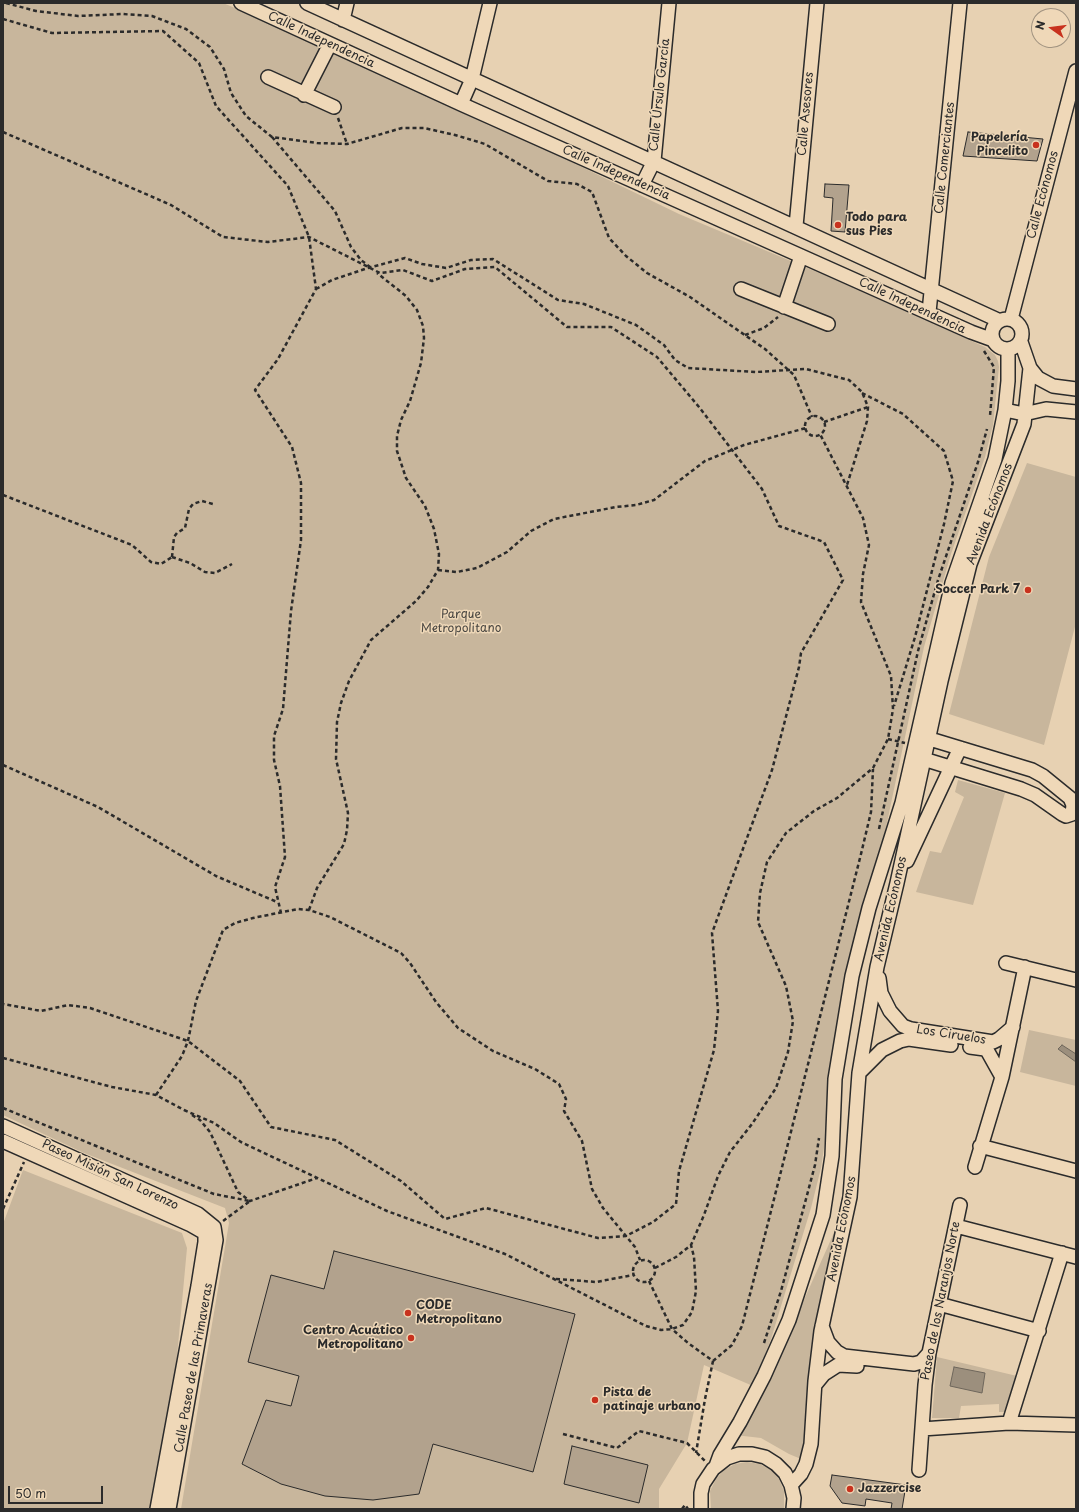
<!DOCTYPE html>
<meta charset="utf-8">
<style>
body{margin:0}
#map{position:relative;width:1079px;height:1512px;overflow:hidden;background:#e7d1b2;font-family:"Playpen Sans",sans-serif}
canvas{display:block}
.frame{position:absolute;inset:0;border:4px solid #2b2b2b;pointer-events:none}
.north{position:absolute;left:1031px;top:8px;width:40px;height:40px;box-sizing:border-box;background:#efd8b8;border:1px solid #a19380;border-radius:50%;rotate:284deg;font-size:11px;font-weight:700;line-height:16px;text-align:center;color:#2b2b2b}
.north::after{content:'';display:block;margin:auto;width:14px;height:18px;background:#c8321e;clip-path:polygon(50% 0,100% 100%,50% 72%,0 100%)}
.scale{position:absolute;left:8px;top:1486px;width:95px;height:18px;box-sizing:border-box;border:2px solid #2b2b2b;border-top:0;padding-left:5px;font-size:12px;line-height:14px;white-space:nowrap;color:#2b2b2b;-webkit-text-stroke:3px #efd8b8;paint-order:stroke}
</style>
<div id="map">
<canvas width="1079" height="1512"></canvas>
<div class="frame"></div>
<div class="north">N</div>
<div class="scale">50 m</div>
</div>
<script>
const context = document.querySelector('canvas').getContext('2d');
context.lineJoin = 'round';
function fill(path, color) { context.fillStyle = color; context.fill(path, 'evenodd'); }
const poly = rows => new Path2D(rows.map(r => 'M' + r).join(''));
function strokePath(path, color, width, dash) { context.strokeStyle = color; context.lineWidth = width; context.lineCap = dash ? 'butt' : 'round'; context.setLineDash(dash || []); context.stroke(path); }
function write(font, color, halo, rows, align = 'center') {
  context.font = font + ' "Playpen Sans",sans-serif'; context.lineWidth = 3; context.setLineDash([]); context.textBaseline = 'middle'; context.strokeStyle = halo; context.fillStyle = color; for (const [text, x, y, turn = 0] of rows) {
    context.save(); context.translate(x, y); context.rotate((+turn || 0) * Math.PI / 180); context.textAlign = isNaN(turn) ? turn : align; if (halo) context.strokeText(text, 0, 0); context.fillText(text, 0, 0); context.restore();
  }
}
const green = poly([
 [3,3,223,3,285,29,490,126,526,140,679,214,824,275,985,347,995,355,998,361,999,367,993,425,985,457,951,554,924,647,885,832,866,895,836,1038,826,1134,821,1168,811,1208,771,1339,753,1386,704,1365,687,1443,659,1489,659,1509,181,1509,229,1223,225,1208,84,1153,3,1115],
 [1027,463,1076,477,1076,623,1044,745,949,714,989,557],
 [958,780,1005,793,973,905,916,892,930,851,941,853,964,797,955,792],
 [1029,1030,1076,1040,1076,1086,1020,1072],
 [23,1170,182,1233,187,1248,176,1367,152,1509,3,1509,3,1224],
 [837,1226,840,1228,801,1459,789,1454,761,1438,735,1435,786,1340],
 [937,1357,1017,1376,1008,1412,999,1412,999,1404,961,1406,959,1418,932,1418],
 [747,1462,760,1464,771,1470,779,1479,784,1491,784,1509,711,1509,710,1491,716,1479,724,1470,735,1464]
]);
const water = poly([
 [1062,1045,1076,1054,1076,1062,1058,1049,1062,1045],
 [954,1367,985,1373,982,1393,950,1386,954,1367]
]);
const building = poly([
 [968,132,1043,139,1037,161,963,156,968,132],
 [825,184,849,185,845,232,831,231,833,198,824,197,825,184],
 [334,1251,575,1314,533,1472,433,1444,419,1494,373,1500,325,1496,281,1484,242,1464,266,1400,291,1406,299,1376,248,1362,271,1275,324,1289,334,1251],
 [572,1446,648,1465,639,1503,564,1484,572,1446],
 [832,1475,906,1485,902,1509,891,1509,892,1503,866,1499,865,1506,842,1503,830,1486,832,1475]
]);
const path = poly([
 [6,3,36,11,78,16,122,14,152,16,186,29,210,47,224,69,231,93,246,116,272,137,317,143,347,144,402,128,424,128,455,135,485,144,548,181,577,184,592,192,609,238,626,256,647,273,690,297,765,349,794,375,812,417],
 [3,19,52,33,163,31,199,63,216,106,288,186,309,237,316,289,278,359,255,390,292,447,301,483,301,540,291,611,283,709,274,736,274,760,280,786,285,857,275,887,281,913],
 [338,118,347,144],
 [3,132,171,205,223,237,268,242,309,237,380,273,403,270,432,281,465,269,495,267,567,327,611,327,657,357,699,407,762,489,779,526,824,542,843,580,801,653,799,667,772,770,712,933,718,1011,714,1050,679,1171,676,1204,653,1222,626,1236,598,1238,486,1208,445,1219,401,1181,335,1140,271,1127,240,1081,188,1041,90,1008,68,1005,41,1011,3,1004],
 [272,137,335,211,351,247,361,260,370,267],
 [316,289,332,280,368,268,405,258,422,264,446,268,471,260,493,259,558,300,584,304,636,325,664,345,675,360,688,368,756,372,806,369,849,380,862,392,868,407,867,421,847,485],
 [745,335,764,328,778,317],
 [984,351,994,367,990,416],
 [862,393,903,414,944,451,953,481,944,524,915,637,894,706],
 '805 426a10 10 0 1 1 20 0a10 10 0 1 1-20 0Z',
 [824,422,868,407],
 [3,495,132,545,151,562,161,564,172,557],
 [172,557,174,537,177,533,185,528,189,509,193,504,202,501,213,504],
 [172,557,190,563,205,572,215,573,232,564],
 [438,570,457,572,477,568,507,552,531,531,554,519,616,507,636,505,654,500,705,461,744,445,806,428],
 [888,739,905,743],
 [3,765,98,807,216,876,277,902],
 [879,829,918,651,938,580,978,462,987,429],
 [309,910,317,888,344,844,347,830,348,813,336,759,337,722,341,703,349,681,371,640,416,601,428,587,438,570,439,554,434,529,425,506,406,478,397,451,397,436,401,420,410,401,421,363,424,338,423,326,417,310,406,296,377,273],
 [3,1058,112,1087,156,1095,184,1110],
 [156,1095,182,1056,188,1041,196,1001,223,930,235,923,253,918,298,909,309,910,330,917,401,953,410,963,436,1002,458,1028,493,1051,535,1069,559,1084,566,1099,564,1111,582,1141,592,1189,603,1208,635,1247,640,1260],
 [3,1108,214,1194,250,1201,223,1221],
 [184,1110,214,1123,241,1142,387,1211,505,1254,646,1326,661,1330,672,1329,683,1325,692,1312,696,1291,694,1257,691,1245],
 [192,1115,200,1120,210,1132,238,1192,250,1201,317,1178],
 [3,1209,24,1162],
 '633 1271a11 11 0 1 1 22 0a11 11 0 1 1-22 0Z',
 [655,1268,676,1257,691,1245,704,1215,718,1176,730,1152,752,1124,776,1088,788,1052,793,1021,786,986,758,922,760,893,767,862,786,833,814,811,837,798,873,768,888,739,893,709,891,676,861,602,863,574,869,545,863,518,820,434],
 [556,1279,596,1282,633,1275],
 [649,1281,672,1329,688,1343,713,1361,705,1399,696,1453],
 [764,1343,781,1291,806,1199,815,1165,819,1138],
 [713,1361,732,1345,742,1326,861,854,871,812,873,769],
 [563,1434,617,1448,639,1431,687,1443,705,1461],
 [682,1509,685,1505,688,1509]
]);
const minor = poly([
 [241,3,461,104,971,332,993,340],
 [307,3,1000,321],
 [343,20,347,3],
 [268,77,334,107],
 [304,95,330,44],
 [461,104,472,79,490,3],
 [642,185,654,161,669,3],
 [796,226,817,3],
 [741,289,828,324],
 [784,307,801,256],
 [929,312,960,3],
 '992 334a15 15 0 1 1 30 0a15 15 0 1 1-30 0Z',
 [1011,319,1076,71],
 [1030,368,1038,378,1053,386,1076,389],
 [1005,410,1024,414,1046,409,1076,412],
 [920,736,1032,770,1043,776,1070,798,1073,805,1072,814],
 [917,757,1021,789,1035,795,1062,814,1066,816,1072,814],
 [907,861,960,748],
 [1006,963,1076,980],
 [879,978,881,993,890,1011,903,1026,911,1029,993,1042,999,1039,1013,1027],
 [970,1047,985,1049,988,1052,1002,1077],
 [859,1073,882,1050,900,1041,909,1039,951,1045],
 [3,1126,198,1214,214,1227],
 [3,1141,191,1225,205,1233],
 [980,1146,1076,1171],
 [975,1167,1002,1077,1025,967],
 [956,1226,1076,1257],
 [939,1304,1039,1331],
 [822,1326,828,1342,837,1352,844,1356,914,1364,921,1362,929,1353],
 [815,1385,824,1374,838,1365,857,1366],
 [1009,1423,1062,1253],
 [922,1429,1009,1423,1076,1425],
 [716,1466,720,1455,740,1422,764,1376,789,1320,823,1215,832,1156,835,1079,852,976,869,908,902,803,952,583,995,459,1005,410,1008,381,1008,350],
 [919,1470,925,1385,929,1353,960,1205],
 [791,1485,801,1474,806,1464,811,1444,815,1381,821,1331,850,1197,859,1073,877,967,897,883,941,681,970,564,1024,424,1030,368,1021,342],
 [157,1509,198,1286,205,1242,205,1233],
 [169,1509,216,1240,214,1227],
 [701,1509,701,1493,703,1484,713,1469,727,1458,739,1454,752,1454,765,1457,776,1464,785,1473,791,1485,794,1498,793,1509]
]);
const markers = [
 [1036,145,4,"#c8321e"],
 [838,225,4,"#c8321e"],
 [1028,590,4,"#c8321e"],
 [408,1313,4,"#c8321e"],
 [411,1338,4,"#c8321e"],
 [595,1400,4,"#c8321e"],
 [850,1489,4,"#c8321e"]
];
const streetNames = [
 ["Calle Independencia",321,40,25],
 ["Calle Úrsulo García",660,95,-84],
 ["Calle Asesores",806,114,-85],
 ["Calle Comerciantes",945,158,-84],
 ["Calle Independencia",616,173,24],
 ["Calle Ecónomos",1043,195,-75],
 ["Calle Independencia",912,306,25],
 ["Avenida Ecónomos",990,514,-69],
 ["Avenida Ecónomos",891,909,-77],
 ["Los Ciruelos",951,1035,9],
 ["Paseo Misión San Lorenzo",110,1175,25],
 ["Avenida Ecónomos",842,1229,-79],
 ["Paseo de los Naranjos Norte",941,1301,-79],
 ["Calle Paseo de las Primaveras",194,1368,-80]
];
const poiNames = [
 ["Papelería",1028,138,"right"],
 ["Pincelito",1028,152,"right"],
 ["Todo para",846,218],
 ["sus Pies",846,232],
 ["Soccer Park 7",1020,590,"right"],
 ["CODE",416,1306],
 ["Metropolitano",416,1320],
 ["Centro Acuático",403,1331,"right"],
 ["Metropolitano",403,1345,"right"],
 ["Pista de",603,1393],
 ["patinaje urbano",603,1407],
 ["Jazzercise",858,1489]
];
const parkNames = [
 ["Parque",461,615],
 ["Metropolitano",461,629]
];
fill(green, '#c8b69c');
fill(water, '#9c8f7d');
strokePath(water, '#6f675c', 1);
fill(building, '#b2a28d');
strokePath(building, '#2b2b2b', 1);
strokePath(minor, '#2b2b2b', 16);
strokePath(path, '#2b2b2b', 2.5, [4, 3]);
strokePath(minor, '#efd8b8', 13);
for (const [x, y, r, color] of markers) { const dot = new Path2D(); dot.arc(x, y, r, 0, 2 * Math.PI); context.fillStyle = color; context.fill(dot); strokePath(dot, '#efd8b8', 1.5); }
write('12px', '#2b2b2b', '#efd8b8', streetNames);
write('bold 12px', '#2b2b2b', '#efd8b8', poiNames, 'left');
write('12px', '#4a4742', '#efd8b8', parkNames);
</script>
